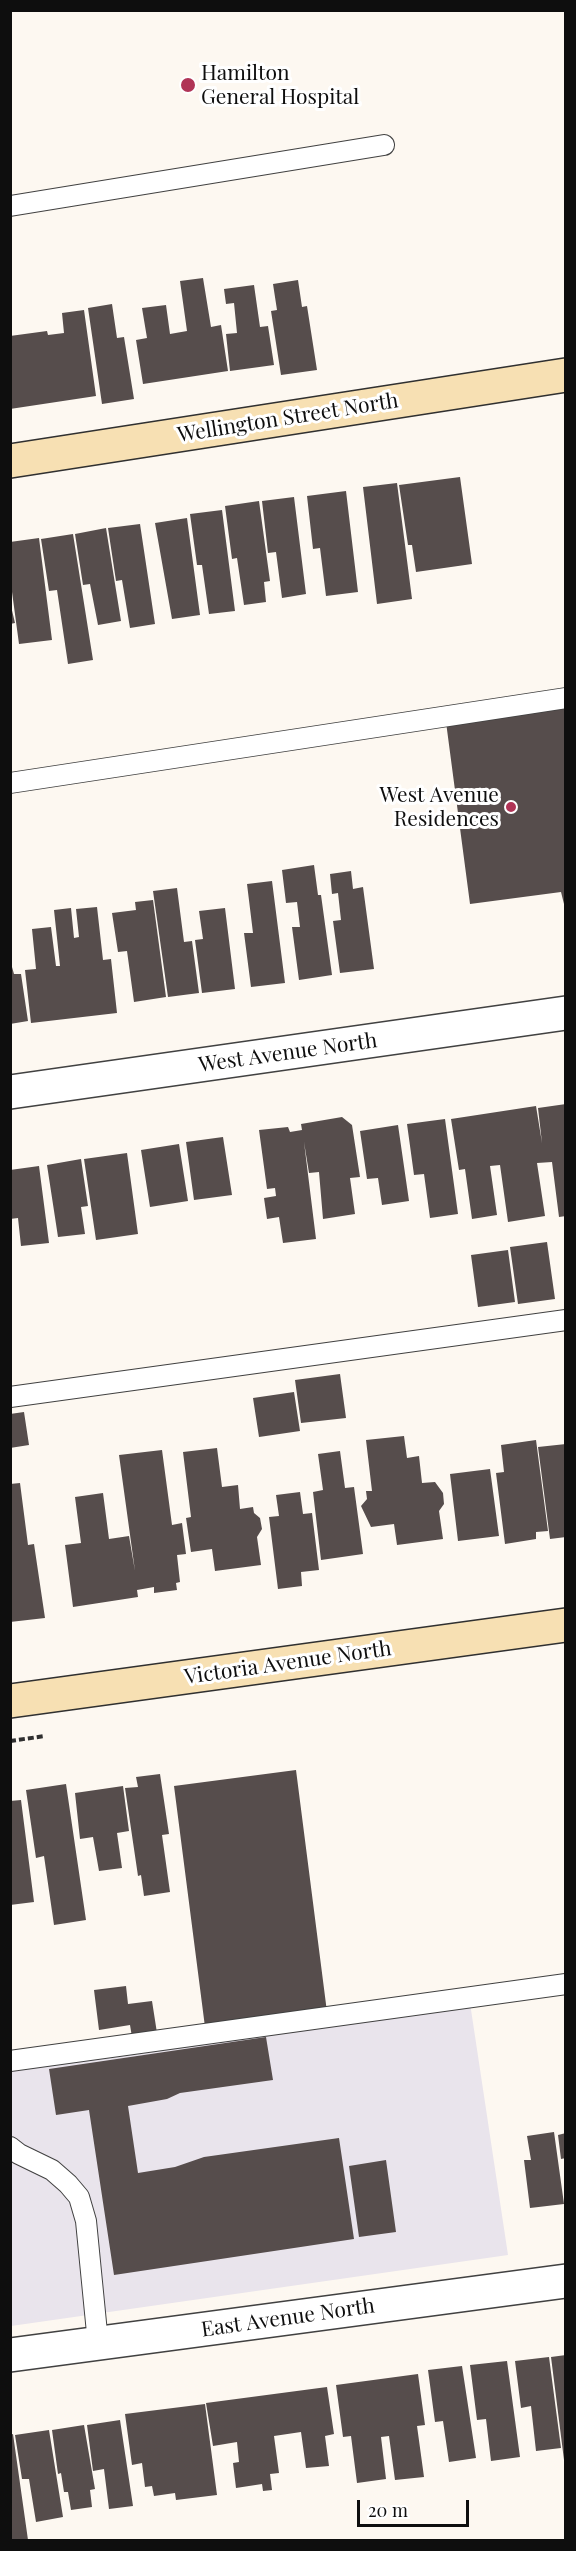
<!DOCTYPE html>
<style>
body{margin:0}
#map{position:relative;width:576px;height:2551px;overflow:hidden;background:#fdf8f1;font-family:"Playfair Display",serif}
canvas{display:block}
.frame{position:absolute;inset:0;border:12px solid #0e0e0e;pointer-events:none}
.scale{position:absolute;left:357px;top:2500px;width:112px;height:27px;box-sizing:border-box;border:3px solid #0e0e0e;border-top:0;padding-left:8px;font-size:18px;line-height:21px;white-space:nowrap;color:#0e0e0e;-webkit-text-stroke:4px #fff;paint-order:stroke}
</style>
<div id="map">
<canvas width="576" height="2551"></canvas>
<div class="frame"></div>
<div class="scale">20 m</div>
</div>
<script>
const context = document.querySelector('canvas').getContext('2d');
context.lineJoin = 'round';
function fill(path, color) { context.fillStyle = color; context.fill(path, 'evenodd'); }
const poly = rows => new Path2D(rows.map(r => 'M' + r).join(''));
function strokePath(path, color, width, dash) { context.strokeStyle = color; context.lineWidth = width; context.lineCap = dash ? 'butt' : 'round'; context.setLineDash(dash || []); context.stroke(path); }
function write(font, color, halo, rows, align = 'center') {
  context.font = font + ' "Playfair Display",serif'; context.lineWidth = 6; context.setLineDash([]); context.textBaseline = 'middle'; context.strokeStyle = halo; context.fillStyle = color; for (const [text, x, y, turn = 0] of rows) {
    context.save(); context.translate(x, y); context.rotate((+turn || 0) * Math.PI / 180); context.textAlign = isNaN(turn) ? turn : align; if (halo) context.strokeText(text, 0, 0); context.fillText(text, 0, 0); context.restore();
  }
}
const industrial = poly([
 [470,2003,508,2255,11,2326,11,2065,205,2032,333,2027]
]);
const building = poly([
 [203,278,211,327,221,325,228,371,143,384,136,340,147,338,142,308,166,305,170,334,187,331,180,281],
 [298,280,302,307,307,306,317,370,281,375,271,311,277,310,273,284],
 [254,285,260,327,268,326,274,365,230,371,226,334,237,333,234,303,226,304,224,289],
 [112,304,117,338,124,337,134,399,102,404,88,308],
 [84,310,96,396,10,409,10,336,47,331,48,335,64,333,62,313],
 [460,477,472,564,416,572,412,545,408,545,399,485],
 [397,483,412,599,377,604,363,487],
 [346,491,358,592,326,596,320,548,313,549,307,496],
 [294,497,306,594,282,598,276,552,268,553,262,501],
 [259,501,270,581,264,582,266,602,244,605,237,558,232,559,225,506],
 [222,510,235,611,209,614,202,565,197,565,190,514],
 [187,518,200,615,172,619,155,523],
 [140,524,155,624,130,628,122,580,116,581,108,528],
 [106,528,121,621,98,625,90,584,83,585,75,534],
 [73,534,93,660,68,664,57,590,49,591,41,539],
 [39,538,52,640,19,644,10,577,10,542],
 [10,602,15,623,10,624],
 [566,707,566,912,561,892,470,904,446,722],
 [314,865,318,895,321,895,332,975,299,980,292,927,300,927,297,902,286,903,282,870],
 [351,871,353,889,363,887,374,969,340,973,333,921,341,920,338,893,332,894,330,874],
 [272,881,285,983,251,987,244,933,253,933,247,884],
 [177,888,184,942,192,941,199,993,168,997,153,891],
 [153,900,166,997,134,1002,127,951,118,952,112,913,136,910,135,902],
 [97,907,103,960,111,959,117,1013,31,1023,25,970,36,969,32,929,51,927,56,966,60,966,54,910,71,908,74,938,79,937,76,909],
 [225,908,235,989,202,993,195,940,203,939,199,911],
 [10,960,14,974,21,974,28,1021,10,1024],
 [566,1104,566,1216,559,1217,552,1162,537,1163,545,1216,508,1222,500,1165,490,1166,497,1215,472,1219,465,1169,459,1170,451,1119,536,1106,542,1143,538,1108],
 [342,1117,352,1125,360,1177,350,1178,355,1214,323,1219,319,1172,309,1173,304,1142,316,1239,283,1243,279,1217,267,1219,264,1198,276,1196,275,1188,267,1189,259,1130,288,1127,290,1132,302,1130,301,1124],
 [445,1119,458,1214,430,1218,424,1174,414,1175,407,1124],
 [398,1125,409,1201,382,1205,378,1178,367,1179,360,1131],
 [223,1137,232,1195,194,1200,186,1142],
 [179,1144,188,1201,150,1207,141,1150],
 [127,1153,138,1234,96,1240,84,1159],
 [81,1159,88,1206,81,1207,85,1234,58,1237,47,1165],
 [39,1166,49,1243,21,1246,18,1218,10,1219,10,1170],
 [547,1242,555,1299,518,1304,510,1247],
 [508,1250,515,1302,478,1307,471,1255],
 [340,1374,346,1418,301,1423,295,1380],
 [294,1392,300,1431,259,1437,253,1398],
 [24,1412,29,1445,10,1448,10,1414],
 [404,1436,407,1458,419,1456,422,1483,435,1482,443,1493,444,1504,439,1511,443,1539,397,1545,394,1524,371,1527,361,1506,367,1499,366,1491,372,1491,366,1440],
 [536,1440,548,1531,536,1532,536,1539,505,1544,496,1473,504,1472,501,1445],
 [566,1444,566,1537,550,1539,538,1447],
 [217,1448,222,1487,238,1485,240,1509,253,1507,254,1513,260,1518,262,1529,257,1537,261,1565,215,1571,212,1549,191,1552,186,1518,191,1517,183,1452],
 [162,1450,172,1525,182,1523,186,1554,177,1555,180,1582,176,1583,177,1590,154,1593,154,1587,137,1590,138,1597,73,1607,65,1545,81,1543,75,1497,103,1493,109,1539,129,1536,135,1571,119,1455],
 [340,1451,345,1488,354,1487,363,1554,321,1560,313,1492,323,1490,318,1454],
 [490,1469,499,1536,458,1541,450,1474],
 [20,1483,28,1545,34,1544,45,1618,10,1622,10,1484],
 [300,1492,303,1514,312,1513,319,1570,301,1572,302,1586,278,1589,269,1517,279,1516,276,1495],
 [296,1770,327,2012,205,2027,174,1786],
 [160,1774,169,1834,162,1835,170,1892,144,1896,141,1875,138,1876,125,1788,138,1787,136,1777],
 [66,1784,86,1920,54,1925,44,1856,36,1858,26,1790],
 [123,1786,129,1831,117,1833,122,1868,99,1871,93,1837,80,1839,75,1793],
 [21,1800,34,1902,10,1905,10,1801],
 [126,1986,128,2004,152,2001,157,2033,132,2037,130,2025,99,2030,94,1990],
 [266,2037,273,2080,180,2093,167,2099,128,2106,138,2173,175,2167,204,2157,339,2138,354,2239,114,2275,89,2110,56,2115,49,2069],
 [554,2132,564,2204,530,2208,524,2160,531,2160,527,2136],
 [566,2133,566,2158,561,2159,558,2135],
 [386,2160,396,2232,359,2237,349,2166],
 [566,2355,566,2460,564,2460,551,2357],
 [549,2357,561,2448,536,2451,531,2406,521,2408,515,2361],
 [507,2361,520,2457,491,2461,486,2419,477,2420,470,2365],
 [462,2366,476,2458,449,2462,443,2421,435,2422,428,2370],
 [418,2374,425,2425,417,2426,424,2477,395,2480,389,2436,381,2437,386,2479,357,2483,351,2436,343,2437,336,2385],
 [327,2387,334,2434,325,2436,329,2466,306,2468,301,2432,274,2436,279,2473,270,2474,272,2490,263,2491,262,2484,236,2488,233,2463,239,2462,237,2442,213,2446,206,2403],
 [205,2404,217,2495,176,2500,175,2493,154,2496,152,2486,145,2487,142,2463,132,2465,125,2414],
 [120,2420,133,2506,109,2509,104,2469,93,2471,87,2425],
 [84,2425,95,2489,90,2490,92,2507,71,2510,68,2492,64,2492,61,2473,58,2474,52,2430],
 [49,2430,63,2517,36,2522,29,2479,22,2479,15,2435],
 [13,2434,28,2540,10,2540,10,2435]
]);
const path = poly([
 [10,1741,45,1736]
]);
const lane = poly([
 [10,206,384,145],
 [10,783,566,698],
 [10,1397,566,1320],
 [10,2061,566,1984],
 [10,2147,19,2154,52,2170,68,2184,79,2197,86,2221,98,2343]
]);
const street = poly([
 [10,1092,566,1013],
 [10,2355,566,2281]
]);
const secondary = poly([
 [10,461,566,375],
 [10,1701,566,1625]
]);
const markers = [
 [188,85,8,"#b03456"],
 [511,807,6,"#b03456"]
];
const poiNames = [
 ["Hamilton",201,73],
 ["General Hospital",201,97],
 ["West Avenue",499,795,"right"],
 ["Residences",499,819,"right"]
];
const streetNames = [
 ["Wellington Street North",288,418,-9],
 ["West Avenue North",288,1053,-8],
 ["Victoria Avenue North",288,1663,-8],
 ["East Avenue North",288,2318,-8]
];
fill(industrial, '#e9e4ec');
fill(building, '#564d4c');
strokePath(lane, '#414141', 22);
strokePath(street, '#414141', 36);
strokePath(secondary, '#303030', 36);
strokePath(path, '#303030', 4, [6, 3]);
strokePath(lane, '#fff', 20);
strokePath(street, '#fff', 33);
strokePath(secondary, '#f7e0b3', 33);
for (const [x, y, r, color] of markers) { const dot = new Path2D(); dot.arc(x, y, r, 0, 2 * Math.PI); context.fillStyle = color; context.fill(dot); strokePath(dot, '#fff', 2); }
write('21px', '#0e0e0e', '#fff', poiNames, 'left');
write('21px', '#0e0e0e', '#fff', streetNames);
</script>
